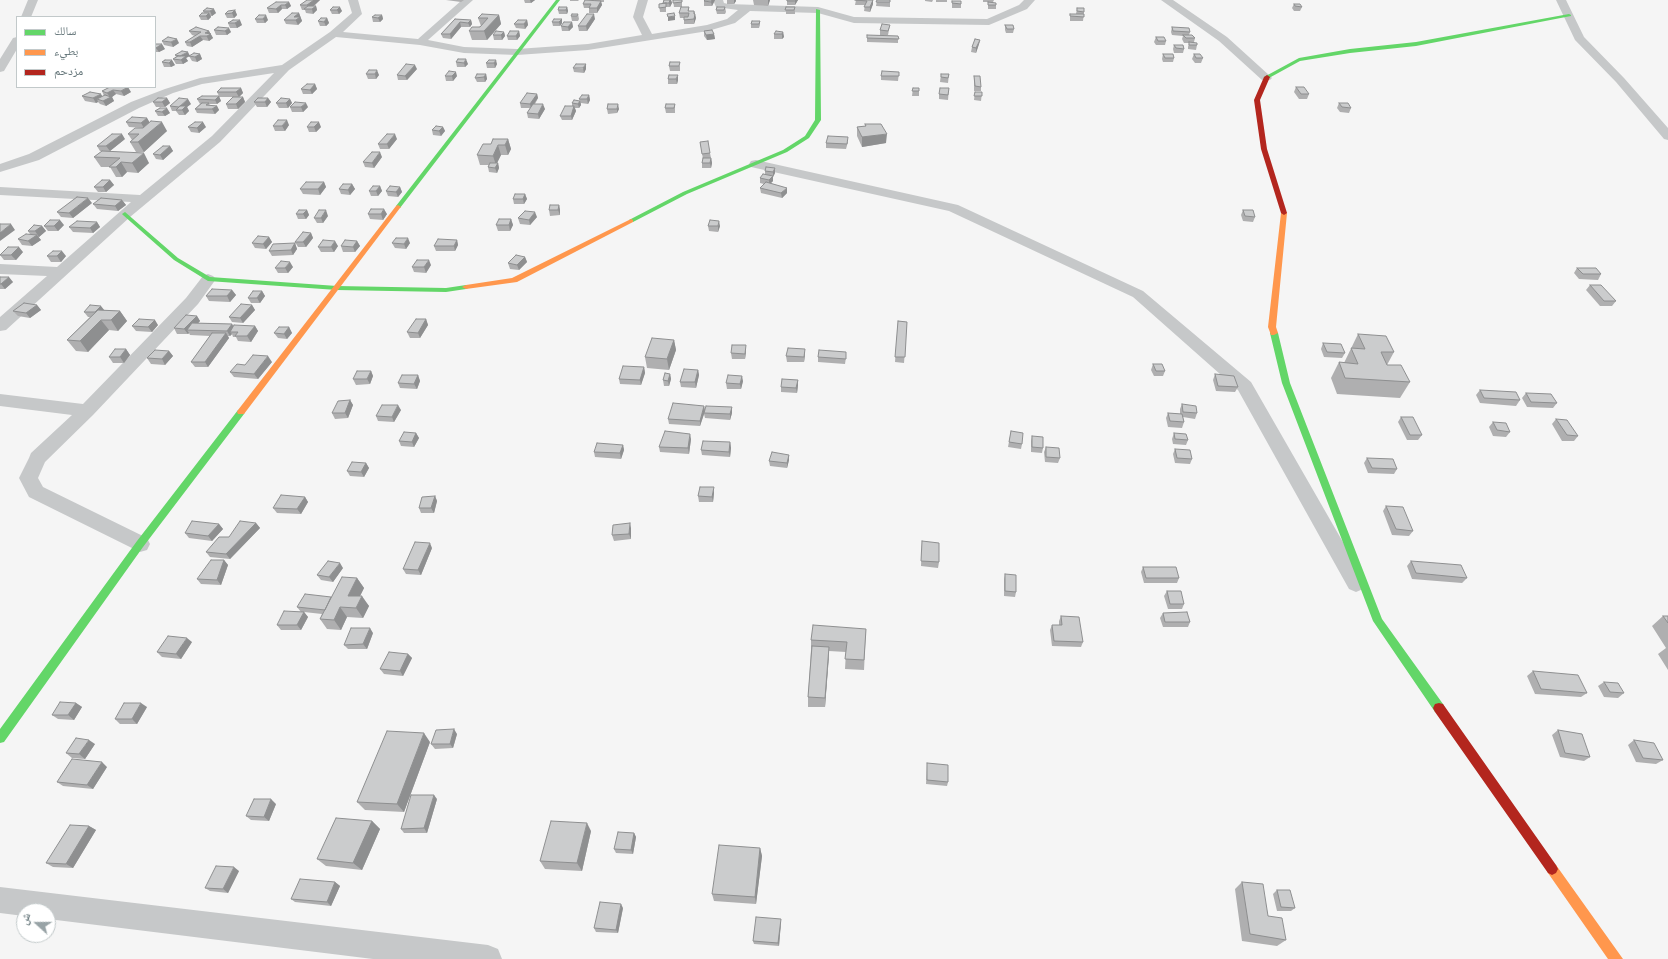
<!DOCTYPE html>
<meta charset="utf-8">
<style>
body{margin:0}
#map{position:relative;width:1668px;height:959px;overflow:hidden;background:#f5f5f5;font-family:"Source Sans 3","Noto Naskh Arabic",sans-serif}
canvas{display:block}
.legend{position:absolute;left:16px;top:16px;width:140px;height:72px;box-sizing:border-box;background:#fff;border:1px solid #c2c9ca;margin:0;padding:5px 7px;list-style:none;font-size:12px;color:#66777b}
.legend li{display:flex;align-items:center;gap:8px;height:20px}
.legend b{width:20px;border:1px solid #c2c9ca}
.north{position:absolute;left:16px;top:903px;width:40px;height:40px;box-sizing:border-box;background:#fff;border:1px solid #c2c9ca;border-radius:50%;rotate:291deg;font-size:11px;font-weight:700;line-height:16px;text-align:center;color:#66777b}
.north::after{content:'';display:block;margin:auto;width:14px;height:18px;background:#98a3a6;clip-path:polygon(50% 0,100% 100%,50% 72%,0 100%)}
</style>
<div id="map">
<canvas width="1668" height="959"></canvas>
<ul class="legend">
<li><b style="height:5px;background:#63d668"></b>سالك</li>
<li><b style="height:5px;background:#ff974d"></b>بطيء</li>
<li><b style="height:5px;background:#b3261e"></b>مزدحم</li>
</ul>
<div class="north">ش</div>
</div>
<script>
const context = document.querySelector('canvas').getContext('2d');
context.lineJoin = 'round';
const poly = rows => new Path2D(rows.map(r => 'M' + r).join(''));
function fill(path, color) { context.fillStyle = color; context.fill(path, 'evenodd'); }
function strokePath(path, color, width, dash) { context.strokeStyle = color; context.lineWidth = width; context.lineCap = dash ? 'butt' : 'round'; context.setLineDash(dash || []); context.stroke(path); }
const street = poly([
 [28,0,38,0,31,17,21,17,28,0],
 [348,0,358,0,362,14,343,32,418,39,462,0,473,0,428,40,464,47,517,49,588,44,642,35,633,17,638,0,648,0,643,17,652,34,707,25,727,19,738,10,716,7,713,0,723,0,724,3,728,4,818,7,854,17,987,19,1019,5,1024,0,1035,0,1027,9,989,25,854,23,818,13,750,11,735,23,708,31,588,50,517,55,464,53,420,45,336,37,289,70,220,142,130,217,6,330,0,331,0,317,47,276,0,274,0,264,57,267,131,202,0,195,0,187,140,195,212,136,274,73,202,84,173,93,139,108,39,160,0,172,0,164,29,154,131,102,165,89,200,78,282,65,330,32,352,13,348,0],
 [1161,0,1173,0,1227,37,1270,76,1272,78,1270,80,1262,80,1219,41,1161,0],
 [1556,0,1566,0,1584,37,1624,78,1668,128,1668,140,1664,139,1616,82,1575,40,1556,0],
 [17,37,17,49,4,71,0,72,0,59,13,38,17,37],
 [756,160,958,205,1143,291,1251,382,1363,577,1366,583,1363,589,1356,592,1349,589,1238,390,1133,297,949,211,751,167,749,164,751,161,756,160],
 [208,274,213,276,216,279,198,304,93,415,45,462,38,478,43,487,147,538,150,544,147,550,140,552,29,497,19,478,29,458,31,453,72,415,0,406,0,394,83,404,186,298,203,276,208,274],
 [0,887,488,945,498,949,502,959,373,959,48,919,48,911,24,911,24,916,0,913,0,887]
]);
const fast = poly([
 [556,0,560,0,400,208,396,208,396,206,556,0],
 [816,9,820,10,821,120,809,138,787,152,687,194,633,222,629,222,629,220,683,192,783,150,805,136,815,120,816,9],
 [1569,14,1571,15,1571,16,1416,46,1350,53,1300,61,1269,78,1264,77,1299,58,1350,49,1416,42,1569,14],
 [125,212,178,258,210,277,337,286,446,288,466,285,470,287,466,289,446,292,337,290,208,281,174,260,123,215,122,214,125,212],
 [1271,331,1274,331,1278,333,1290,383,1382,619,1443,704,1445,708,1443,712,1439,713,1435,712,1373,621,1282,383,1270,333,1271,331],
 [241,409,245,412,244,414,143,547,4,742,0,743,0,729,137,541,238,410,241,409]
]);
const slow = poly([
 [398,205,401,207,400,208,244,414,238,414,237,412,238,410,396,206,398,205],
 [1284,211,1287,213,1276,327,1278,333,1274,335,1271,335,1268,327,1281,213,1284,211],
 [631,219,633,220,633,222,517,282,466,289,462,287,466,285,512,278,631,219],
 [1552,863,1556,865,1623,959,1608,959,1548,873,1546,869,1548,865,1552,863]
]);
const jam = poly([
 [1267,75,1270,77,1260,100,1267,149,1287,213,1284,215,1281,213,1261,149,1254,100,1264,77,1267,75],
 [1439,703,1443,704,1556,865,1558,869,1556,873,1552,875,1548,873,1435,712,1433,708,1435,704,1439,703]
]);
const wall = poly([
 [307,0,320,0,314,6,316,6,317,10,313,14,306,13,305,10,302,10,300,5],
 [446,0,464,0,461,2],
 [524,0,535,0,531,3,525,3],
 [570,0,579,0,578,1,570,1],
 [595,0,604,0,604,2,601,2,602,5,597,13,589,13,589,8,584,8,583,4,595,1],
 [664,0,682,0,682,7,674,7,673,0,671,0,672,3,670,7,666,7,666,12,660,12,659,4,663,4],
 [715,0,712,6,704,6,704,1],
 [727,0,736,0,736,1,734,4,727,4],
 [753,0,770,0,768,6,754,5],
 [787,0,798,0,795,5,787,5],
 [856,0,873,0,873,4,870,12,864,11,865,5,855,5],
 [877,0,890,0,890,7,876,6],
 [925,0,933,0,932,2,925,1],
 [936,0,947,0,947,2,936,2],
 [983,0,994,0,993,2,996,5,996,9,988,9,988,2,992,2,983,2],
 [952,1,961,4,961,8,952,8],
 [289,2,291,6,287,9,282,9,278,13,269,13,267,8],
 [1294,4,1302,7,1300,11,1294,11,1292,8],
 [333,7,342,11,339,14,332,14,330,10],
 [567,7,568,11,567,14,559,14,558,10],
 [689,7,689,11,694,11,696,18,694,24,684,24,684,18,680,18,679,13],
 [725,7,726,12,725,14,717,14,716,10],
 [786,7,795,7,795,14,786,14],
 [207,8,216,13,212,16,211,16,211,17,208,20,201,20,199,16,204,13,203,11],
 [1077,8,1084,12,1083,21,1070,21,1070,14,1076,14],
 [235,10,237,15,234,18,227,18,225,14],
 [299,13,302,21,298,25,286,24,284,20],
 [578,14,579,19,578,21,572,21,571,16],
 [259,15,268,20,265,23,257,23,255,19],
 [382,15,383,19,380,22,373,22,372,17],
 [499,15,501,24,487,40,472,40,469,31,481,26,478,18],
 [327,18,329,23,326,26,320,26,318,21],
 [455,19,471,20,472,24,470,27,461,27,451,39,443,38,441,34],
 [562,19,562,23,560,26,553,26,552,22],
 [595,19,587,31,579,31,578,26],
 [233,20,242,25,237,28,230,28,228,23],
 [527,20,528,25,525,29,516,28,514,24],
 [760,21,760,25,759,28,751,28,751,24],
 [572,22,573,27,569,31,562,31,561,26],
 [890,25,888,35,880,35,880,30],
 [1005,25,1014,29,1013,33,1006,33,1005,30],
 [218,27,231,32,227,35,216,35,214,30],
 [1172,27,1190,32,1189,35,1195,38,1194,42,1197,45,1196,50,1188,49,1188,47,1189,43,1184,43,1182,39,1183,36,1172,35,1171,32],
 [189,31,209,31,213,38,209,41,203,40,192,47,187,46,185,42,195,36,192,35],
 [519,31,520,36,517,40,508,40,507,36],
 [704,31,714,34,715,39,707,40,704,36],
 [504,32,505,36,502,40,494,40,493,35],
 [783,32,784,37,782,39,774,39,774,34],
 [867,35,898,36,898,43,867,42],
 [1156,37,1166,41,1165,45,1156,45,1154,42],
 [980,40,979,44,976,53,971,52,972,47],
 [162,41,179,43,173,47,164,45],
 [155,44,165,49,159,52,155,52],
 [1174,45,1184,49,1183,53,1174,53,1173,49],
 [200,54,202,59,197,62,192,61,189,56,186,58,188,61,183,64,176,64,173,59,176,57,175,55,190,56],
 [1163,54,1174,58,1173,62,1163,62,1162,59],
 [1194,54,1203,58,1201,63,1195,63,1192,59],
 [458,59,468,64,465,67,457,67,456,62],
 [165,60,175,65,171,67,164,67,162,62],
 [489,60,497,64,495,68,487,68,486,63],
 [670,62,680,66,680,71,670,71,669,66],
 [573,68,586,69,584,73,574,72],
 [417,69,407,80,398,80,397,75],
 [369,70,379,75,376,79,368,79,366,74],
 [899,72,898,81,881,80,881,76],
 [486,74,487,79,485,82,477,82,475,78],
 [941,74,949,74,948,83,940,82],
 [669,75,678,80,677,84,668,84,668,79],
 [445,76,457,76,453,81,446,81],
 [974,76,981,87,981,91,974,91],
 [315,84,317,89,312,94,303,94,301,89],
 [110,87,131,92,124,96,116,94,112,97,114,101,106,106,100,104,98,102,96,103,85,101,82,96,102,97,104,96,102,91],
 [1296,87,1309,94,1307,99,1299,99,1294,92],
 [241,88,243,93,239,97,243,97,245,102,238,109,228,109,226,104,233,97,219,97,221,101,217,104,209,104,210,105,217,106,219,110,215,114,197,113,195,109,200,104,197,99,219,96,217,92],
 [913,88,919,88,919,96,912,96],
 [949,88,948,100,939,99,939,94],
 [975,92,982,92,981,101,974,100],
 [537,94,538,98,535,104,545,109,539,119,528,118,527,113,530,108,521,108,520,103],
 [589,95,590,100,588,104,581,103,581,105,579,108,575,108,576,111,572,120,562,120,560,116,572,106,572,103,580,101,579,99],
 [167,98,170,103,165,107,156,107,153,102],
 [268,98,271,102,267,107,257,107,254,102],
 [290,99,292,103,288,108,279,108,276,103],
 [1339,103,1351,108,1349,113,1340,112,1337,108],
 [191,104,187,107,189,111,185,115,179,115,176,111,172,111,170,106],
 [608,104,619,109,617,113,608,114,607,109],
 [675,104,675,113,666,113,665,108],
 [290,107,308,107,303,112,292,112],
 [160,108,170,113,165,116,158,116,155,111],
 [147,118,149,122,167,131,144,152,136,152,130,142,132,140,128,134,143,128,129,127,126,122],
 [865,124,886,143,862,147,857,136,857,127,865,126],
 [289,125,285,131,275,131,273,126],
 [188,127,206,127,199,133,191,132],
 [307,127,321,127,316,132,309,132],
 [443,127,445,131,441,136,433,135,432,130],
 [125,139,110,151,149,163,138,173,127,172,122,177,116,177,110,167,101,167,94,157,102,151,100,151,97,146],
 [397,139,389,149,380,149,378,144],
 [508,139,511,149,508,155,501,155,497,163,498,163,499,168,497,173,489,172,488,167,489,165,480,165,477,155,491,144],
 [700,142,710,153,711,158,707,158,711,158,712,163,711,168,702,168,702,163,703,159],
 [848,142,846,149,826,148,826,143],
 [170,146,173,151,163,160,156,159,153,154],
 [382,157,374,168,365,167,363,162],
 [775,168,775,173,773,177,773,181,771,183,787,193,782,198,761,193,760,188,764,184,760,183,760,178,765,174,765,171],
 [110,180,114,185,106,192,98,192,94,187],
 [324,182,326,187,320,195,303,194,300,189],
 [352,184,355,189,350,195,341,194,339,189],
 [380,186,382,191,378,196,371,196,369,191],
 [400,187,402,192,398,197,388,196,386,191],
 [525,194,527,199,524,204,514,204,513,199],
 [122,200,126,205,118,211,97,209,93,204],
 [92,203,73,218,61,217,57,212],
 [559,205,560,210,560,215,550,216,549,210],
 [307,210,309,215,306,219,298,219,296,214],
 [1243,210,1255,217,1253,222,1243,221,1241,215],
 [368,214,387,214,383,220,370,219],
 [328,216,323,223,317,223,314,218],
 [537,217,530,225,520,224,518,218],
 [511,219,513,225,510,231,498,231,496,225],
 [97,222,100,227,93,233,73,232,69,227],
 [64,225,58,231,48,231,44,226],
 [42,226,46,231,39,237,38,237,41,240,32,246,22,245,18,239,30,234,28,231],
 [708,226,720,226,718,232,709,231],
 [311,233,313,238,306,247,298,247,295,242],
 [269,237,272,242,266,249,255,248,252,243],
 [457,240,458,245,455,251,436,251,434,246],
 [357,241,360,246,355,252,343,252,341,246],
 [295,243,297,249,293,255,272,256,269,251],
 [392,243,410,243,406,249,395,248],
 [338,246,334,252,321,252,318,247],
 [23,252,16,260,4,260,0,255],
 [47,256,66,256,61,262,51,262],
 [525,257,527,262,519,270,510,269,508,263],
 [431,265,426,273,414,272,412,267],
 [293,267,288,273,278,273,275,268],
 [1577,268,1601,274,1598,280,1579,279,1574,273],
 [0,277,13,282,5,289,0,289],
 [1590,285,1616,301,1612,306,1600,306,1586,290],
 [232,290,236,295,230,302,209,301,206,296],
 [262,291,265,296,260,303,251,303,248,298],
 [37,305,41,310,30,318,18,316,13,311],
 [252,305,255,310,243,323,232,322,229,317],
 [104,310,120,311,127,321,118,331,109,330,88,352,76,351,67,340,90,317,88,317,84,312],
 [197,316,200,321,198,323,232,324,234,327,255,326,258,331,251,342,238,341,236,337,233,337,232,334,230,336,228,336,229,338,208,367,195,367,191,362,210,336,190,335,189,333,188,334,177,334,174,328],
 [426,319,428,325,420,338,410,338,407,332],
 [898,321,907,322,904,363,895,362],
 [158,325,152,332,136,331,132,326],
 [289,327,292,333,287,339,278,338,274,333],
 [1358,334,1394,352,1387,365,1410,382,1400,398,1337,394,1331,378,1339,362,1344,363],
 [674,340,676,350,669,370,647,368,645,357],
 [1323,343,1345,353,1342,358,1324,357,1321,349],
 [126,349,130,355,124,363,113,363,109,357],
 [169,351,173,356,165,365,151,364,147,358],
 [746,351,745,359,732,359,731,353],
 [805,354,804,362,787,362,786,356],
 [818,357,846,357,845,364,818,362],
 [272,362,258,379,234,377,230,372,245,365],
 [1153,364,1165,371,1163,376,1154,376,1151,370],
 [644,367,645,373,641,385,620,384,619,379],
 [698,370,699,375,696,388,681,387,680,382],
 [371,371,373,376,370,384,356,385,353,379],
 [670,374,671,379,669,386,664,386,663,380],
 [1215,374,1238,387,1235,392,1216,391,1213,380],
 [418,375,420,381,417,389,400,388,398,383],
 [798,380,798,385,797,393,781,392,781,387],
 [743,381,741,389,727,389,726,383],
 [1480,390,1520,400,1516,406,1480,403,1476,395],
 [1526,393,1557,403,1553,408,1527,407,1522,398],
 [350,400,353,405,348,418,335,419,332,413],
 [1182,404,1197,413,1195,419,1183,417,1184,422,1182,428,1168,427,1166,418,1168,413,1180,414,1180,409],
 [704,406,705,410,732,407,732,413,730,420,705,418,704,414,700,426,669,424,668,419],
 [401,410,394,422,378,421,376,416],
 [1401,417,1422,435,1418,440,1407,440,1398,422],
 [1556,419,1578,436,1574,441,1562,441,1552,424],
 [1493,422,1510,432,1506,437,1493,436,1489,427],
 [1011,431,1022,444,1021,449,1008,447],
 [416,433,419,438,414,447,401,446,399,441],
 [1174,433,1188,440,1186,445,1173,444,1172,439],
 [1032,436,1043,448,1042,453,1031,452,1031,441],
 [691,439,689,454,660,452,659,447],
 [730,442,731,448,730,457,702,455,701,450],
 [623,445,624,450,621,459,595,457,594,452],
 [1046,447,1060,458,1058,463,1045,462,1044,452],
 [1175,449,1192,459,1190,464,1175,463,1173,454],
 [789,455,789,460,787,468,770,466,769,461],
 [1367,458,1397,469,1394,474,1368,473,1364,463],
 [366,463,369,468,364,477,350,476,347,471],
 [714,493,713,502,699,502,698,496],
 [435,496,437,501,434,513,421,513,419,508],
 [305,497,308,502,301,514,277,513,273,508],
 [1386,506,1413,531,1409,536,1392,535,1383,511],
 [256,523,260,528,230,559,210,557,206,552,229,537],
 [219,524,223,529,212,541,189,538,185,533],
 [631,528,631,539,614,541,612,535],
 [922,541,939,562,938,568,921,566],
 [432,548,421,575,406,574,403,569],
 [224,560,228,565,221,585,201,584,197,579],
 [1411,561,1467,578,1462,583,1412,579,1407,566],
 [1143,567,1179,578,1177,583,1144,583,1141,572],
 [343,568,333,582,321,580,317,575],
 [1005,574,1016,592,1015,597,1004,596,1004,579],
 [357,578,364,588,360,596,369,606,363,618,347,617,341,630,327,629,320,619,322,614,304,612,308,617,301,630,281,630,277,625,301,612,297,607,331,597],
 [1167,591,1184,604,1182,609,1168,609,1164,596],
 [1163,613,1190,622,1188,627,1163,627,1160,618],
 [1061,616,1083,642,1081,647,1052,646,1050,630,1052,625,1059,625,1059,621],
 [1663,616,1668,616,1668,670,1658,654,1666,648,1652,626],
 [866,629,864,670,845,669,846,652,829,651,825,707,808,707,808,697,811,650,811,640],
 [373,633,367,649,348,649,344,645],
 [192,642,181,659,162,657,157,652],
 [408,654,412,658,403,676,384,674,380,669],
 [1533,671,1587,693,1581,697,1535,694,1527,676],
 [1604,682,1624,693,1618,698,1604,697,1598,686],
 [76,703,82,707,74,720,58,719,52,715],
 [147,707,137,724,120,724,115,719],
 [1558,730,1590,757,1584,761,1560,757,1552,735],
 [457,734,453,748,435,749,431,744],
 [1634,740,1663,760,1656,764,1636,762,1628,745],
 [430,742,404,812,365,810,357,802],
 [95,744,85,759,72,758,66,753],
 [927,763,948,782,947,786,926,784],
 [107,767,93,789,63,786,57,782],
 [437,799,427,833,404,833,401,829],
 [276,804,269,821,251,820,246,816],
 [372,821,380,829,362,870,326,866,317,859],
 [89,826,96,830,73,868,53,867,46,863],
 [591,831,582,871,545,869,540,861],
 [634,833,636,837,633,854,616,853,614,849],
 [760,848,762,856,756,904,714,901,712,894],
 [239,871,228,893,210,891,205,888],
 [335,882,340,886,331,906,295,902,291,899],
 [1242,882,1286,940,1277,946,1242,941,1235,889],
 [1277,890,1295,908,1291,911,1277,911,1273,894],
 [623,908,618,933,596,932,594,928],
 [781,922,779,946,754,944,753,941]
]);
const shadedWall = poly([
 [314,0,320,0,310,9,309,9,307,5],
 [530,0,535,0,531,3],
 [670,0,671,0,672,3,670,7,669,3],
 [712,0,715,0,712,6,711,2],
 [734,0,736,0,736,1,734,4],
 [768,0,770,0,768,6],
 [796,0,798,0,795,5,795,1],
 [873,0,873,4,870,12,870,7],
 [601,1,602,5,597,13,597,8],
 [289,2,291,6,287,9,285,5],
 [281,5,282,9,278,13,276,9],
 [316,6,317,10,313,14,312,9],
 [340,7,342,11,339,14,337,10],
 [567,7,568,11,567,14,566,10],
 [214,9,216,13,212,16,210,11],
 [235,10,237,15,234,18,232,13],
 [694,11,696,18,694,24],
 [209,13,211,17,208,20,206,16],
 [299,13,302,21,298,25,294,17],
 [594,14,595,19,587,31,586,26],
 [266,15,268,20,265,23,263,19],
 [382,15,383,19,380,22,378,18],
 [499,15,501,24,487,40,484,31],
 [675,16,675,20,668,21,668,17],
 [327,18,329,23,326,26,324,22],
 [562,19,562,23,560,26,559,22],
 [240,20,242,25,237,28,235,23],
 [471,20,472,24,470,27,468,23],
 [527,20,528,25,525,29,524,24],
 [460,22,461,27,451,39,450,34],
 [572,22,573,27,569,31,568,27],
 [229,28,231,32,227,35,225,31],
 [209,31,213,38,209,41,205,33],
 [519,31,520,36,517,40,516,36],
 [504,32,505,36,502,40,501,35],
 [783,32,784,37,782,39,782,34],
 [714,34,715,39,707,40,706,35],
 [200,36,203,40,192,47,190,42],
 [177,39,179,43,173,47,171,42],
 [980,40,979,44,976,53,976,48],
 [162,44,165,49,159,52,156,48],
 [188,52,190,56,186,58,188,61,183,64,181,60,180,56],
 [200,54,202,59,197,62,195,57],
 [466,59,468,64,465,67,464,63],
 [172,60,175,65,171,67,169,63],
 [496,60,497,64,495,68,494,63],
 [586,64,586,69,584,73,583,68],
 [415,65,417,69,407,80,405,76],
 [377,70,379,75,376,79,375,74],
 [456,72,457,76,453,81,452,76],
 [486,74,487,79,485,82,484,77],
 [678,75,678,80,677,84,676,79],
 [315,84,317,89,312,94,310,90],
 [128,87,131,92,124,96,121,91],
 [241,88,243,93,239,97,236,92],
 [113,90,116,94,112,97,114,101,106,106,103,101,110,97,107,93],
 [101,94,104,99,97,99,98,102,96,103,93,98],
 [537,94,538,98,531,108,530,104],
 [589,95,590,100,588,104,587,99],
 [219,96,221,101,217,104,215,100],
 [243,97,245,102,238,109,236,104],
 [167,98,170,103,165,107,162,102],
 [268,98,271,102,267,107,265,102],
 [188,99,191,104,187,107,189,111,185,115,182,110,180,110,179,107],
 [290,99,292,103,288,108,286,103],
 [580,101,581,105,579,108,578,104],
 [306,103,308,107,303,112,301,107],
 [543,104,545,109,539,119,538,114],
 [618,104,619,109,617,113,617,109],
 [217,106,219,110,215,114,212,109],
 [574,106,576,111,572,120,571,116],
 [167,108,170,113,165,116,162,112],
 [147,118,150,123,144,128,141,123],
 [287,120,289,125,285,131,282,126],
 [162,122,167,131,144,152,138,142],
 [203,122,206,127,199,133,197,128],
 [319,122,321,127,316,132,314,127],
 [443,127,445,131,441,136,439,131],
 [122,134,125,139,110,151,106,146],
 [395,134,397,139,389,149,387,144],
 [887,134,886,143,862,147,862,137],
 [508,139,511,149,508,155,505,145],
 [498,145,501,155,496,165,493,156],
 [170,146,173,151,163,160,160,155],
 [380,152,382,157,374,168,372,163],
 [144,153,149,163,138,173,132,163],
 [711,158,712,163,711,168,710,163],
 [121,162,127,172,122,177,116,167],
 [498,163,499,168,497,173,495,168],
 [775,168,775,173,773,177,773,172],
 [773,176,773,181,769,185,769,180],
 [110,180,114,185,106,192,103,187],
 [324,182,326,187,320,195,318,189],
 [352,184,355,189,350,195,348,190],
 [380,186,382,191,378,196,376,191],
 [400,187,402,192,398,197,396,192],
 [787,188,787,193,782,198,781,193],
 [525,194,527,199,524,204,523,199],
 [88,198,92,203,73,218,69,213],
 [122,200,126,205,118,211,115,206],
 [559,205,560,210,560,215,558,210],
 [384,209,387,214,383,220,381,214],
 [307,210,309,215,306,219,303,214],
 [326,210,328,216,323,223,321,218],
 [535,212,537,217,530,225,529,220],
 [511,219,513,225,510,231,509,225],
 [60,220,64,225,58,231,54,226],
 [719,221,720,226,718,232,718,226],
 [97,222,100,227,93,233,90,228],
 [11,224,15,230,0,241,0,233],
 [42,226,46,231,39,237,35,231],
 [311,233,313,238,306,247,303,242],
 [37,235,41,240,32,246,28,241],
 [269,237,272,242,266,249,263,244],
 [408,238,410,243,406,249,404,244],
 [457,240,458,245,455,251,454,246],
 [335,241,338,246,334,252,331,247],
 [357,241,360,246,355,252,353,247],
 [295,243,297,249,293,255,291,250],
 [19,247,23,252,16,260,11,255],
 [62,251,66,256,61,262,57,256],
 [525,257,527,262,519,270,517,265],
 [429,260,431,265,426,273,424,267],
 [290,262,293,267,288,273,285,268],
 [9,277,13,282,5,289,1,284],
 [232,290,236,295,230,302,227,296],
 [262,291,265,296,260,303,257,298],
 [37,305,41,310,30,318,26,313],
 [252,305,255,310,243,323,240,318],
 [101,306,105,311,95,312],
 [120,311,127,321,118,331,111,320],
 [197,316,200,321,192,330,187,330,189,333,188,334,184,329],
 [426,319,428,325,420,338,418,333],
 [101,320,109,330,88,352,80,341],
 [155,320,158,325,152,332,148,327],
 [232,324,235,330,230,332,232,334,230,336,227,331],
 [255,326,258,331,251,342,247,336],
 [289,327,292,333,287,339,284,334],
 [226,333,229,338,208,367,205,362],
 [674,340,676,350,669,370,667,359],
 [746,345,746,351,745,359,745,354],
 [126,349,130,355,124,363,120,357],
 [805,349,805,354,804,362,804,357],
 [169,351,173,356,165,365,162,359],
 [268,356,272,362,258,379,254,374],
 [644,367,645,373,641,385,640,380],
 [698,370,699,375,696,388,695,382],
 [371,371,373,376,370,384,367,379],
 [670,374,671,379,669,386,668,381],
 [418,375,420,381,417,389,414,384],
 [742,376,743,381,741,389,740,384],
 [798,380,798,385,797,393,796,388],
 [350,400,353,405,348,418,345,413],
 [398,405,401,410,394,422,392,417],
 [704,406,705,411,704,413,704,414,700,426,700,421],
 [732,407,732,413,730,420,730,414],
 [416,433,419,438,414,447,412,442],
 [690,434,691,439,689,454,688,448],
 [730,442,731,448,730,457,729,452],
 [623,445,624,450,621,459,620,453],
 [789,455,789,460,787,468,787,463],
 [366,463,369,468,364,477,361,472],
 [714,487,714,493,713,502,712,497],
 [435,496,437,501,434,513,431,508],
 [305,497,308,502,301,514,297,509],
 [256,523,260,528,230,559,226,554],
 [630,523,631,528,631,539,629,534],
 [219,524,223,529,212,541,208,536],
 [430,543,432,548,421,575,418,570],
 [224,560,228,565,221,585,217,580],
 [340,563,343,568,333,582,329,577],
 [357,578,364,588,355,606,348,596],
 [362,596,369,606,363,618,356,608],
 [340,607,347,617,341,630,334,620],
 [304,612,308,617,301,630,297,625],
 [370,628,373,633,367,649,363,644],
 [187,638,192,642,181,659,176,654],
 [829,647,829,656,825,707,825,698],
 [408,654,412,658,403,676,400,671],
 [76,703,82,707,74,720,68,715],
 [141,703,147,707,137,724,132,719],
 [454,729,457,734,453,748,450,744],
 [424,733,430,742,404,812,397,804],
 [89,740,95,744,85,759,79,754],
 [102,762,107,767,93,789,87,785],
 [434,795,437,799,427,833,424,828],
 [271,799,276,804,269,821,264,817],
 [372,821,380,829,362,870,353,863],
 [587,823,591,831,582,871,577,863],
 [89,826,96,830,73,868,66,864],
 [634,833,636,837,633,854,631,850],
 [760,848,762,856,756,904,755,897],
 [234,867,239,871,228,893,223,889],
 [335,882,340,886,331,906,327,902],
 [621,904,623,908,618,933,616,930],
 [781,919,781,922,779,946,778,943]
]);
const building = poly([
 [307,0,314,0,307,5,300,5,307,0],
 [585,0,601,1,597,8,589,8,591,4,583,4,585,0],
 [664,0,670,0,669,3,663,3,664,0],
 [673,0,682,0,682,2,673,3,673,0],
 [705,0,712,0,711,2,704,1,705,0],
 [787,0,796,0,795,1,787,1,787,0],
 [855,0,873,0,870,7,864,7,867,1,855,0],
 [877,0,890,0,890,2,876,2,877,0],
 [952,1,961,1,961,4,952,3,952,1],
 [276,2,289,2,285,5,281,5,276,9,267,8,276,2],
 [988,2,996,3,996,5,988,5,988,2],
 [666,3,666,7,659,8,659,4,666,3],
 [1294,4,1300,4,1302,7,1295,6,1294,4],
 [308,6,316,6,312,9,304,9,308,6],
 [333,7,340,7,337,10,330,10,333,7],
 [559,7,567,7,566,10,558,10,559,7],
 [681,7,689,7,688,11,694,11,694,14,695,14,694,19,684,20,684,17,688,17,689,13,679,13,681,7],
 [717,7,725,7,724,10,716,10,717,7],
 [786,7,795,7,794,10,785,10,786,7],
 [207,8,214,9,210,11,203,11,207,8],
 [1077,8,1084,8,1084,12,1077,11,1077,8],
 [235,10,232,13,225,14,228,11,235,10],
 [202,13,209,13,206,16,199,16,202,13],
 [292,13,299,13,294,17,300,17,296,20,284,20,292,13],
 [674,13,675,16,668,17,667,14,674,13],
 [482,14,499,15,484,31,469,31,472,27,480,27,488,18,478,18,482,14],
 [572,14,578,14,577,16,571,16,572,14],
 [587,14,594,14,586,26,578,26,587,14],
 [1070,14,1084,14,1084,17,1070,16,1070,14],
 [259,15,266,15,263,19,255,19,259,15],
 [375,15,382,15,378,18,372,17,375,15],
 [321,18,327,18,324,22,318,21,321,18],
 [455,19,471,20,468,23,460,22,450,34,441,34,455,19],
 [554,19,562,19,559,22,552,22,554,19],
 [233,20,240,20,235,23,228,23,233,20],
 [518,20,527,20,524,24,514,24,518,20],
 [752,21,760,21,759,24,751,24,752,21],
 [564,22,572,22,568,27,561,26,564,22],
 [882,24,890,25,888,31,880,30,882,24],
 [1005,25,1013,25,1014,29,1007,29,1005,25],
 [196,27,209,31,205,33,211,34,207,36,200,36,190,42,185,42,201,32,189,31,196,27],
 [218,27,229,28,225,31,214,30,218,27],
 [1172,27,1189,28,1190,32,1173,31,1172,27],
 [712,30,714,34,706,35,704,31,712,30],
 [496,31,504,32,501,35,493,35,496,31],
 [510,31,519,31,516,36,507,36,510,31],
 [776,31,783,32,782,34,774,34,776,31],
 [867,35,898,36,899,39,867,38,867,35],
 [1183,35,1192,35,1195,38,1186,38,1183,35],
 [168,37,177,39,171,42,162,41,168,37],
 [1156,37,1164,37,1166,41,1158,41,1156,37],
 [975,39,980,40,976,48,972,47,975,39],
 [1189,42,1197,43,1197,45,1189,45,1189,42],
 [155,44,162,44,156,48,155,47,155,44],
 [1174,45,1183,45,1184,49,1176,48,1174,45],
 [182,51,188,52,180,56,175,55,182,51],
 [194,53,200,54,195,57,189,56,194,53],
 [1163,54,1173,54,1174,58,1165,58,1163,54],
 [1194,54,1200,54,1203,58,1196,58,1194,54],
 [178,56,186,56,181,60,173,59,178,56],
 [458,59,466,59,464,63,456,62,458,59],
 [165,60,172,60,169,63,162,62,165,60],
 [489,60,496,60,494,63,486,63,489,60],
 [670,62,680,62,679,66,669,66,670,62],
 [406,64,415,65,405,76,397,75,406,64],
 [576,64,586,64,583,68,573,68,576,64],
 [369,70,377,70,375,74,366,74,369,70],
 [449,71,456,72,452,76,445,76,449,71],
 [882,71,899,72,899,76,881,76,882,71],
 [477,74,486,74,484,77,475,78,477,74],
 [941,74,949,74,948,78,941,77,941,74],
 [669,75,678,75,676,79,668,79,669,75],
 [974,76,980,76,981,87,975,86,974,76],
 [307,84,315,84,310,90,301,89,307,84],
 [110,87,128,87,121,91,113,90,107,93,102,91,110,87],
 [1296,87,1304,87,1309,94,1301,94,1296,87],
 [221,88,241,88,236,92,217,92,221,88],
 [913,88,919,88,919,91,912,91,913,88],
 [940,88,949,88,948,95,939,94,940,88],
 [90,92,101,94,93,98,82,96,90,92],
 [975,92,982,92,982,96,974,96,975,92],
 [527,93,537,94,530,104,520,103,527,93],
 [105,95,111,97,103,101,97,99,105,95],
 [582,95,589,95,587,99,579,99,582,95],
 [202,96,219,96,215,100,197,99,202,96],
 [233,97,243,97,236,104,226,104,233,97],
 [158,98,167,98,162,102,153,102,158,98],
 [179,98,188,99,179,107,170,106,179,98],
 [258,98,268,98,265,102,254,102,258,98],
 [281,98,290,99,286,103,276,103,281,98],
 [574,100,580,101,578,104,572,103,574,100],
 [295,102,306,103,301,107,290,107,295,102],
 [202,103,209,103,206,105,217,106,212,109,195,109,202,103],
 [1339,103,1348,103,1351,108,1342,107,1339,103],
 [533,104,543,104,538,114,527,113,533,104],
 [608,104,618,104,617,109,607,109,608,104],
 [666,104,675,104,674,108,665,108,666,104],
 [180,106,186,106,182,110,176,110,180,106],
 [565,106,574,106,571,116,560,116,565,106],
 [160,108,167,108,162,112,155,111,160,108],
 [132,117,147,118,141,123,126,122,132,117],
 [278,120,287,120,282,126,273,126,278,120],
 [151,121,162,122,138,142,130,142,139,134,128,134,135,128,143,128,151,121],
 [195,122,203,122,197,128,188,127,195,122],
 [311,122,319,122,314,127,307,127,311,122],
 [865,124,881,124,887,134,862,137,857,127,866,126,865,124],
 [436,126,443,127,439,131,432,130,436,126],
 [112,134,122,134,106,146,97,146,112,134],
 [387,134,395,134,387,144,378,144,387,134],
 [828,136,848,137,847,144,826,143,828,136],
 [493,139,508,139,505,145,498,145,493,156,477,155,483,144,491,144,493,139],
 [708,141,710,153,702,154,700,142,708,141],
 [163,146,170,146,160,155,153,154,163,146],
 [102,151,144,153,132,163,121,162,116,167,109,167,120,158,94,157,102,151],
 [372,152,380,152,372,163,363,162,372,152],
 [703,158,711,158,710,163,702,163,703,158],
 [490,163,498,163,495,168,488,167,490,163],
 [766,167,775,168,773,172,765,171,766,167],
 [763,174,773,176,769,180,760,178,763,174],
 [102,180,110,180,103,187,94,187,102,180],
 [306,182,324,182,318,189,300,189,306,182],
 [766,182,787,188,781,193,760,188,766,182],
 [343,184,352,184,348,190,339,189,343,184],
 [373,186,380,186,376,191,369,191,373,186],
 [390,186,400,187,396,192,386,191,390,186],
 [515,194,525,194,523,199,513,199,515,194],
 [77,197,88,198,69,213,57,212,77,197],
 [101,198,122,200,115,206,93,204,101,198],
 [550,205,559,205,558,210,549,210,550,205],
 [371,209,384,209,381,214,368,214,371,209],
 [299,210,307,210,303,214,296,214,299,210],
 [319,210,326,210,321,218,314,218,319,210],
 [1243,210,1253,210,1255,217,1245,216,1243,210],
 [525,211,535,212,529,220,518,218,525,211],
 [499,219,511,219,509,225,496,225,499,219],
 [50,220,60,220,54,226,44,226,50,220],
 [710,220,719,221,718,226,708,226,710,220],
 [77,221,97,222,90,228,69,227,77,221],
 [0,224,11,224,0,233,0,224],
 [34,225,42,226,35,231,28,231,34,225],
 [303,232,311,233,303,242,295,242,303,232],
 [26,234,37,235,28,241,18,239,26,234],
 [258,236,269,237,263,244,252,243,258,236],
 [396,238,408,238,404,244,392,243,396,238],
 [438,239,457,240,454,246,434,246,438,239],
 [323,240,335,241,331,247,318,247,323,240],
 [345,240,357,241,353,247,341,246,345,240],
 [295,243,291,250,269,251,273,244,295,243],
 [8,247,19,247,11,255,0,255,8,247],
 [53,251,62,251,57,256,47,256,53,251],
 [516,255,525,257,517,265,508,263,516,255],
 [417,260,429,260,424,267,412,267,417,260],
 [281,261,290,262,285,268,275,268,281,261],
 [1577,268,1596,268,1601,274,1583,274,1577,268],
 [0,277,9,277,1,284,0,284,0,277],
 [1590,285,1601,285,1616,301,1604,301,1590,285],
 [212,289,232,290,227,296,206,296,212,289],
 [253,291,262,291,257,298,248,298,253,291],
 [24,303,37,305,26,313,13,311,24,303],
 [241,304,252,305,240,318,229,317,241,304],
 [90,305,101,306,95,312,84,312,90,305],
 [98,310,120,311,111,320,101,320,80,341,67,340,98,310],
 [186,315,197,316,184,329,174,328,186,315],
 [139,319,155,320,148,327,132,326,139,319],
 [416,319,426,319,418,333,407,332,416,319],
 [898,321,907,322,905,357,895,357,898,321],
 [192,323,232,324,227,331,187,330,192,323],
 [234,325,255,326,247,336,235,336,238,332,230,332,234,325],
 [279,327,289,327,284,334,274,333,279,327],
 [212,333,226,333,205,362,191,362,212,333],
 [1358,334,1386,336,1394,352,1381,352,1387,365,1401,365,1410,382,1345,378,1339,362,1358,364,1351,348,1365,349,1358,334],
 [652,338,674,340,667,359,645,357,652,338],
 [1323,343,1341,344,1345,353,1327,352,1323,343],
 [732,345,746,345,745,354,731,353,732,345],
 [788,348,805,349,804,357,786,356,788,348],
 [115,349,126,349,120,357,109,357,115,349],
 [155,350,169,351,162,359,147,358,155,350],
 [819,350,846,352,846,359,818,357,819,350],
 [253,355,268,356,254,374,230,372,237,364,245,365,253,355],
 [1153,364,1162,364,1165,371,1156,371,1153,364],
 [623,366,644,367,640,380,619,379,623,366],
 [684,369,698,370,695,382,680,382,684,369],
 [357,371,371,371,367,379,353,379,357,371],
 [665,373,670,374,668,381,663,380,665,373],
 [1215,374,1234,376,1238,387,1218,386,1215,374],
 [402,375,418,375,414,384,398,383,402,375],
 [728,375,742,376,740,384,726,383,728,375],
 [782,379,798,380,796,388,781,387,782,379],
 [1480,390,1516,392,1520,400,1484,398,1480,390],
 [1526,393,1551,394,1557,403,1531,402,1526,393],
 [350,400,345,413,332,413,338,401,350,400],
 [673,403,704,406,700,421,668,419,673,403],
 [1182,404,1196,406,1197,413,1183,412,1182,404],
 [382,405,398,405,392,417,376,416,382,405],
 [706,406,732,407,730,414,704,413,706,406],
 [1168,413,1182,414,1184,422,1170,421,1168,413],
 [1401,417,1413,417,1422,435,1410,435,1401,417],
 [1556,419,1567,420,1578,436,1567,435,1556,419],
 [1493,422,1506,423,1510,432,1497,430,1493,422],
 [665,431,690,434,688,448,659,447,665,431],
 [1011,431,1023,433,1022,444,1009,442,1011,431],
 [404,432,416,433,412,442,399,441,404,432],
 [1174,433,1186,434,1188,440,1175,439,1174,433],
 [1032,436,1043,437,1043,448,1032,447,1032,436],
 [703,441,730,442,729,452,701,450,703,441],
 [597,443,623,445,620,453,594,452,597,443],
 [1046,447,1059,448,1060,458,1046,457,1046,447],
 [1175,449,1190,450,1192,459,1177,458,1175,449],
 [772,452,789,455,787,463,769,461,772,452],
 [1367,458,1393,459,1397,469,1372,468,1367,458],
 [352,462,366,463,361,472,347,471,352,462],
 [700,487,714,487,712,497,698,496,700,487],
 [281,495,305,497,297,509,273,508,281,495],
 [435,496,431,508,419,508,422,497,435,496],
 [1386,506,1403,507,1413,531,1396,529,1386,506],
 [192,521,219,524,208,536,185,533,192,521],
 [240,521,256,523,226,554,206,552,219,537,229,537,240,521],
 [630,523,629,534,612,535,613,525,630,523],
 [922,541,939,543,939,562,921,561,922,541],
 [415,542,430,543,418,570,403,569,415,542],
 [211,560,224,560,217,580,197,579,211,560],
 [328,561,340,563,329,577,317,575,328,561],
 [1411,561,1461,565,1467,578,1416,573,1411,561],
 [1143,567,1176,567,1179,578,1146,578,1143,567],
 [1005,574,1016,575,1016,592,1005,591,1005,574],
 [342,577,357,578,348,596,362,596,356,608,340,607,334,620,320,619,342,577],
 [1167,591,1181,591,1184,604,1170,604,1167,591],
 [305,594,331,597,325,610,297,607,305,594],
 [284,611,304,612,297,625,277,625,284,611],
 [1187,612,1190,622,1165,622,1163,613,1187,612],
 [1061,616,1079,617,1083,642,1054,641,1052,625,1062,625,1061,616],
 [1663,616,1668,616,1668,623,1663,616],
 [813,625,866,629,864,660,845,659,847,642,811,640,813,625],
 [351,628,370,628,363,644,344,645,351,628],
 [168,636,187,638,176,654,157,652,168,636],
 [812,646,829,647,825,698,808,697,812,646],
 [389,652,408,654,400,671,380,669,389,652],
 [1533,671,1578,675,1587,693,1541,689,1533,671],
 [1604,682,1618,683,1624,693,1610,692,1604,682],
 [60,702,76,703,68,715,52,715,60,702],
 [124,703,141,703,132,719,115,719,124,703],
 [454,729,450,744,431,744,436,730,454,729],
 [1558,730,1582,734,1590,757,1565,753,1558,730],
 [387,731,424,733,397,804,357,802,387,731],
 [76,738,89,740,79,754,66,753,76,738],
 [1634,740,1654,743,1663,760,1643,758,1634,740],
 [72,759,102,762,87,785,57,782,72,759],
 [927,763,948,765,948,782,927,780,927,763],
 [411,795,434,795,424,828,401,829,411,795],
 [254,799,271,799,264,817,246,816,254,799],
 [336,818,372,821,353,863,317,859,336,818],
 [551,821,587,823,577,863,540,861,551,821],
 [70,825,89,826,66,864,46,863,70,825],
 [618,832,634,833,631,850,614,849,618,832],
 [719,845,760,848,755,897,712,894,719,845],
 [216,866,234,867,223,889,205,888,216,866],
 [300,879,335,882,327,902,291,899,300,879],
 [1242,882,1263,884,1268,916,1282,918,1286,940,1250,934,1242,882],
 [1277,890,1290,890,1295,908,1281,907,1277,890],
 [600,902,621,904,616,930,594,928,600,902],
 [756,917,781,919,778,943,753,941,756,917]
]);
fill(street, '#c6c8c9');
fill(fast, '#63d668');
fill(slow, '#ff974d');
fill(jam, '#b3261e');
fill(wall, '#afafb0');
fill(shadedWall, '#8e8f90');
fill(building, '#cbcccd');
strokePath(building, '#8e8f90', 1);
</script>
